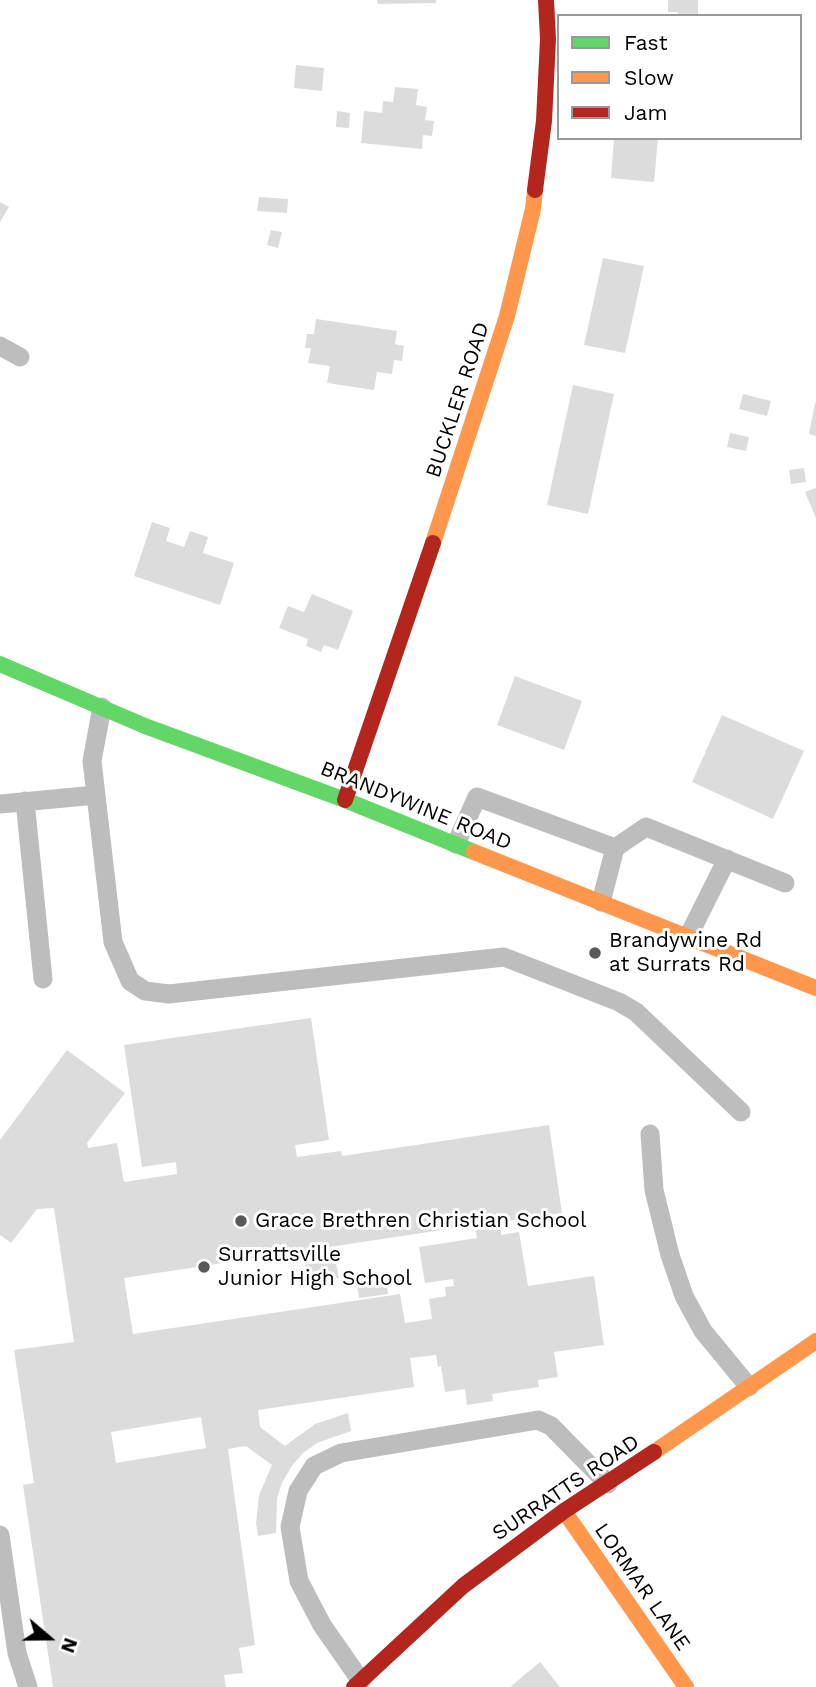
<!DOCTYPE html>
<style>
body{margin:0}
#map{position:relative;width:816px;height:1687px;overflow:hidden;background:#fff;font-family:"Work Sans",sans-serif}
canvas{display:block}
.legend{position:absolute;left:557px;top:14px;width:245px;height:126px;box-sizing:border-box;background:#fff;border:2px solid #999;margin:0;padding:9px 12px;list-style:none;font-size:21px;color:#000}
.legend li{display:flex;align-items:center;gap:14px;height:35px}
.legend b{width:35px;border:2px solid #999}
.north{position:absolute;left:14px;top:1603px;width:70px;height:70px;-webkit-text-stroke:5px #fff;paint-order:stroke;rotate:110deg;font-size:19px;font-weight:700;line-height:28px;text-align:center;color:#000}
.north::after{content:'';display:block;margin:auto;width:24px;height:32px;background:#000;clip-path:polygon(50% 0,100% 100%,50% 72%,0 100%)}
</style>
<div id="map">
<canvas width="816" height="1687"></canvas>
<ul class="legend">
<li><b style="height:9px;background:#63d668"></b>Fast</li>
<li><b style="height:9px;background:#ff974d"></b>Slow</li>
<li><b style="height:9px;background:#b3261e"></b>Jam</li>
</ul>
<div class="north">N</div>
</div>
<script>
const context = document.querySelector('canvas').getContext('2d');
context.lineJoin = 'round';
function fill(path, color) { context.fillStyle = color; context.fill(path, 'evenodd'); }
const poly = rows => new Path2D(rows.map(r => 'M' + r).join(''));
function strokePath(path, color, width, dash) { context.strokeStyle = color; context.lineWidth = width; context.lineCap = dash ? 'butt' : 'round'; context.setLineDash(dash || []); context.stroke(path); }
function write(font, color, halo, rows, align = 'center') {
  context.font = font + ' "Work Sans",sans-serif'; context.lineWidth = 6; context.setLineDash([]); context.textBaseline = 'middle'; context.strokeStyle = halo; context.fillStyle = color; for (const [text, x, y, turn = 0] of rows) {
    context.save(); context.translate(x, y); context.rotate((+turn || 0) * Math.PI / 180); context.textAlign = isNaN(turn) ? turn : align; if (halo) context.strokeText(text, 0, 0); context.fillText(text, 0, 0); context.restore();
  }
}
const building = poly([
 [377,0,436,0,436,3,378,4],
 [668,0,698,0,698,13,700,16,678,16,678,12,668,12],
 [296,65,324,68,322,91,294,88],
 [395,87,418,89,416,105,427,107,425,120,434,121,432,136,423,135,422,149,361,143,364,111,382,113,383,101,393,102],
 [337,111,350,113,349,128,336,127],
 [614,138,658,138,654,182,611,178],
 [259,197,288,199,287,213,257,211],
 [0,202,9,207,0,222],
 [271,230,282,232,278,248,267,245],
 [603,258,644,266,625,353,584,345],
 [316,319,397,331,395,344,404,346,402,361,394,360,392,374,377,372,374,390,327,383,330,366,308,363,311,348,305,348,307,334,314,334],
 [573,385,614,394,588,514,547,505],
 [743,394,771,401,767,416,739,409],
 [815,403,816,403,816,436,809,434],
 [730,433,749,437,746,451,727,447],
 [804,468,806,482,791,484,789,470],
 [816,488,816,518,805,492],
 [152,522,170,528,166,541,184,547,190,531,208,537,203,553,234,563,220,605,134,576],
 [312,594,353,611,338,650,324,645,321,652,306,646,308,639,279,628,288,606,304,612],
 [515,676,582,701,564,750,497,725],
 [722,715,804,751,773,819,692,782],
 [311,1018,329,1140,295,1145,297,1157,341,1151,342,1156,549,1125,562,1213,500,1222,501,1235,519,1232,528,1286,594,1276,604,1345,554,1352,558,1377,538,1380,539,1387,492,1394,493,1401,467,1405,465,1389,445,1392,441,1366,438,1367,436,1355,410,1358,414,1387,258,1410,260,1427,285,1446,315,1424,348,1413,351,1431,317,1443,303,1453,291,1467,282,1483,277,1498,276,1533,258,1536,256,1523,259,1495,272,1465,246,1446,228,1449,255,1645,239,1648,243,1673,224,1675,226,1687,53,1687,23,1485,34,1483,14,1350,74,1342,54,1208,37,1209,11,1243,0,1235,0,1140,67,1050,125,1093,87,1143,88,1148,117,1143,124,1182,177,1174,176,1162,142,1167,124,1045],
 [475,1225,477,1238,419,1247,425,1283,453,1279,454,1286,445,1287,446,1296,429,1299,432,1319,405,1323,400,1294,133,1334,124,1278],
 [201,1417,206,1448,116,1463,111,1432],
 [335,1259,339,1278,309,1283,305,1265],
 [385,1274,388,1294,359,1298,356,1278],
 [540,1662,560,1687,510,1687]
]);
const lane = poly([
 [0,346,20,357],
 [102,707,92,761,113,942,130,981,145,991,169,994,504,957,619,1002,636,1012,741,1112],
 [25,801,43,979],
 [0,804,96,795],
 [456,844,477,797,615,848,601,902],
 [615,848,646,827,785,883],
 [688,937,727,859],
 [650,1134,654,1190,670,1255,684,1296,703,1331,749,1387],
 [0,1535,17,1653,28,1687],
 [361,1681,322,1625,299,1581,290,1527,298,1491,314,1466,341,1453,538,1420,551,1426,608,1484]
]);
const fast = poly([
 [0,664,145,726,345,800,474,852]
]);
const slow = poly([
 [433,543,507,316,533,209,535,190],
 [474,852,816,988],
 [654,1452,816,1341],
 [564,1511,686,1687]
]);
const jam = poly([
 [535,190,544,121,548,39,546,0],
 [345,800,433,543],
 [354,1687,463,1586,564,1511,654,1452]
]);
const markers = [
 [595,953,7,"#595959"],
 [241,1221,7,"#595959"],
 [204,1267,7,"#595959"]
];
const streetNames = [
 ["BUCKLER ROAD",458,400,-72],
 ["BRANDYWINE ROAD",416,806,22],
 ["SURRATTS ROAD",566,1488,-34],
 ["LORMAR LANE",642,1587,55]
];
const poiNames = [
 ["Brandywine Rd",609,941],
 ["at Surrats Rd",609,965],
 ["Grace Brethren Christian School",255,1221],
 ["Surrattsville",218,1255],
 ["Junior High School",218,1279]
];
fill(building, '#dcdcdc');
strokePath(lane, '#bdbdbd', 19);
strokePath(fast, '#63d668', 16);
strokePath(slow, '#ff974d', 16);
strokePath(jam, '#b3261e', 16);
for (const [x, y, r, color] of markers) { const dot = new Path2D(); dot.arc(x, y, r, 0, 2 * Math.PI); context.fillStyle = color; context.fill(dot); strokePath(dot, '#fff', 2.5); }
write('21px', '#000', '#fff', streetNames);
write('21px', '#000', '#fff', poiNames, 'left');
</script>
